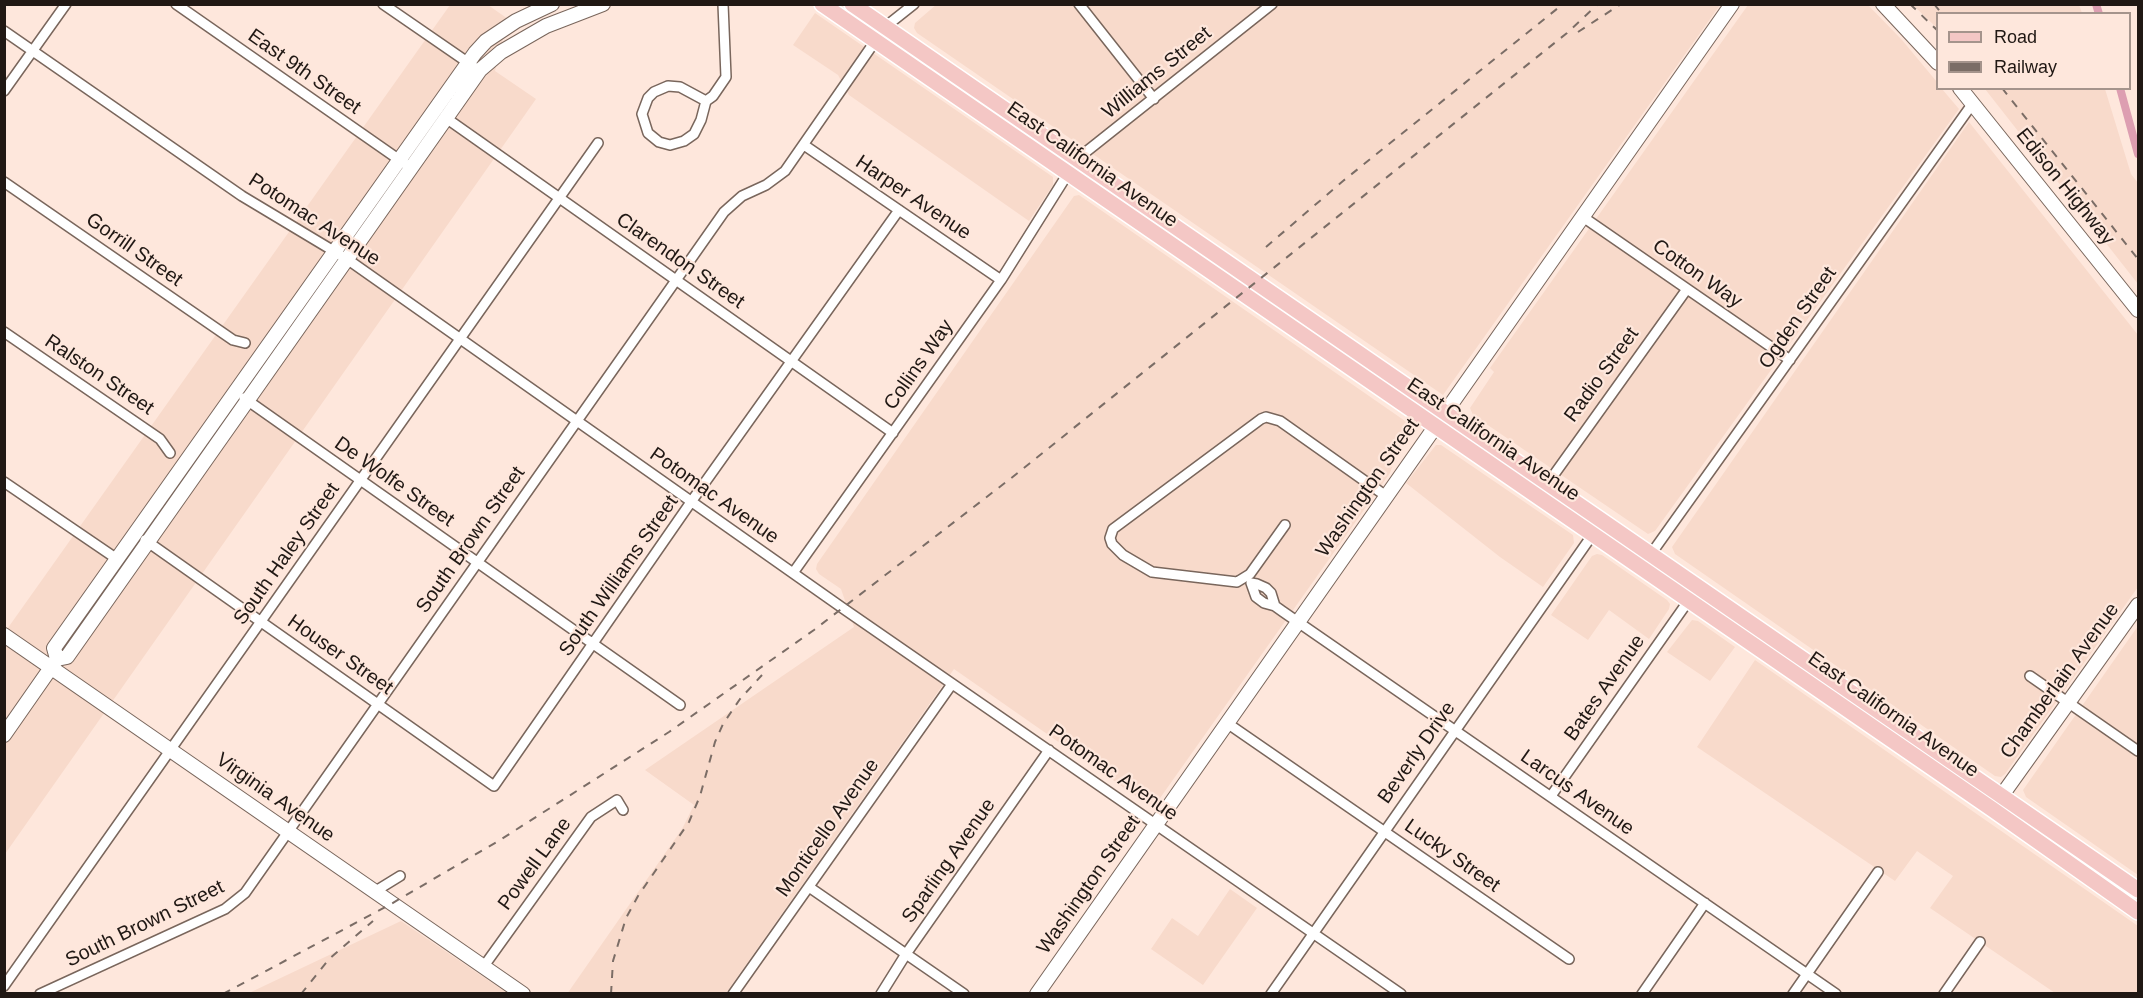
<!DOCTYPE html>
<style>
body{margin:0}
#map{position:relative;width:2143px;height:998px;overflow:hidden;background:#fee7dc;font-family:Helvetica,sans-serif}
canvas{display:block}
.frame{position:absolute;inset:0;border:6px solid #201814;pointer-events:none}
.legend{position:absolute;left:1936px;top:12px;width:195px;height:78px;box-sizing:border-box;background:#fee7dc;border:2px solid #a5948c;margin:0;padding:8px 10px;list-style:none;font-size:18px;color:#201814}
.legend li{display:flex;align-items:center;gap:12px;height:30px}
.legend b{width:30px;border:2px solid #a5948c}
</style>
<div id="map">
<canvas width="2143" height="998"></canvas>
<div class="frame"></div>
<ul class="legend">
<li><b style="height:8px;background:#f4c7c5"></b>Road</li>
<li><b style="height:8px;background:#7b6d66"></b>Railway</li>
</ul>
</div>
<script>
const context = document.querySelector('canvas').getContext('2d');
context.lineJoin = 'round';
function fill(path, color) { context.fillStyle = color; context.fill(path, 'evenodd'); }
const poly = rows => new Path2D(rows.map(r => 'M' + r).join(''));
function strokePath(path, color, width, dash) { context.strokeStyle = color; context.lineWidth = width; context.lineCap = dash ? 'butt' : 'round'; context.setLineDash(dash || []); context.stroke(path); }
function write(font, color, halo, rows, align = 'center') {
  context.font = font + ' Helvetica,sans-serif'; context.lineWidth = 4.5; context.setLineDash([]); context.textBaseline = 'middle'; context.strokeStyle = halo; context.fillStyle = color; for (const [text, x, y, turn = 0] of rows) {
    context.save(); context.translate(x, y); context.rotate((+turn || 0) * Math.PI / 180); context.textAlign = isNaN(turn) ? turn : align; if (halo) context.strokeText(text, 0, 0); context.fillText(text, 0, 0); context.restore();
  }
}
const built = poly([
 [937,4,1720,5,1443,395,917,33,914,28,915,23],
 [450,5,488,5,508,19,495,71,536,99,5,854,5,632],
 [1748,5,1868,5,1902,40,1937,82,1938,88,1942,89,1959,109,1655,531,1648,534,1473,415,1470,408,1494,372,1490,368],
 [1913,5,2079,5,2082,13,1938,14,1937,28],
 [815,13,1053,177,1053,185,1029,221,849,95,838,75,793,45],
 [1985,89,2105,89,2131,174,2138,183,2138,284],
 [1969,122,2138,335,2138,587,2005,774,2001,777,1995,776,1675,554,1672,547],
 [1079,195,1408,423,1390,473,1153,808,954,669,726,993,567,994,682,829,694,805,645,770,854,627,841,589,819,574,816,569,817,564,1074,196],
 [1436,445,1441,445,1573,535,1574,543,1543,587,1500,557,1406,483],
 [1597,554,1602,555,1667,600,1670,604,1669,609,1649,639,1609,610,1588,640,1551,615,1592,556],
 [1692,620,1698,621,1735,647,1710,681,1667,652],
 [2138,626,2138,875,2026,797,2023,790],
 [1755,660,2138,926,2138,993,2055,993,1930,908,1953,876,1917,851,1895,881,1697,747],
 [1230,889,1257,908,1203,985,1151,949,1172,918,1198,936],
 [401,921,507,993,249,993]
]);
const canal = poly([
 [2096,4,2099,14],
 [2120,88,2138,154]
]);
const street = poly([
 [176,4,411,168],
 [383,4,473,66],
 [1079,4,1154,99],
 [4,31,242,196,347,259,844,609,1401,994],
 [668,86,680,87,706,101,701,120,694,134,684,141,670,145,659,142,648,133,642,114,648,98,654,92,668,86],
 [4,91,66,4],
 [706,101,713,96,726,77,723,4],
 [446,118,893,433],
 [804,145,1001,280],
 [4,182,233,340,245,343],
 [1583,217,1790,360],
 [4,332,160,439,170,453],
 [244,398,680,705],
 [4,482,117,559],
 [1548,483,1687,289],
 [1285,525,1250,574,1237,582,1152,572,1123,555,1112,544,1110,538,1113,529,1261,419,1266,417,1280,421,1386,496],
 [145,540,494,786,691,502,899,210],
 [1651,554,1973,103],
 [793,573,1001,280,1077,159,1272,4],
 [1275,606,1271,593,1266,588,1257,584,1251,583,1256,597,1264,603,1275,606,1282,611,1836,994],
 [2030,676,2138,751],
 [1227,723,1569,959],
 [1551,796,1689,600],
 [809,887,964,994],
 [374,892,400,876],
 [484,966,591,817,617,800,623,810],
 [4,986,598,143],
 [40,994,225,909,245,893,724,212,742,196,766,185,785,171,885,27,914,4],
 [733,994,952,684],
 [881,994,906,954,1049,750],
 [1271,994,1593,534],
 [1642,994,1705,903],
 [1793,994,1878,872],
 [1944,994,1980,942]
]);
const secondary = poly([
 [1883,4,1938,63],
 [1960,88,2138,310],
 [4,635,523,994],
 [57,659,54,648,475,53,486,41,516,21,552,4],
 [4,735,57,659,67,657,480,70,501,52,546,26,603,4],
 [1995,805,2138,605],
 [1037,994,1732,4]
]);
const primary = poly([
 [822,4,1992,809,2138,912],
 [852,4,2138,890]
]);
const rail = poly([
 [1910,4,1938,31],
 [1934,4,1942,14],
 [1578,32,1621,4],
 [2002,88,2138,259],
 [1266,247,1343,181,1563,4],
 [223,994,391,904,500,840,669,732,814,630,1010,479,1567,33,1598,4],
 [301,994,329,959,373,921],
 [611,994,613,961,626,918,638,896,689,822,700,796,715,742,723,724,740,699,762,675]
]);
const streetNames = [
 ["East 9th Street",304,72,35],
 ["Williams Street",1157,73,-39],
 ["East California Avenue",1092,165,35],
 ["Edison Highway",2065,187,51],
 ["Harper Avenue",913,198,34],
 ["Potomac Avenue",314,220,33],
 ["Gorrill Street",134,250,35],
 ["Clarendon Street",680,261,35],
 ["Cotton Way",1697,274,35],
 ["Ogden Street",1798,318,-55],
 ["Collins Way",919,365,-55],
 ["Ralston Street",99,375,34],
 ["Radio Street",1602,375,-54],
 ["East California Avenue",1493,440,34],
 ["De Wolfe Street",394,482,35],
 ["Washington Street",1368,488,-55],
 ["Potomac Avenue",714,496,35],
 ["South Brown Street",471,540,-55],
 ["South Haley Street",287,554,-55],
 ["South Williams Street",619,576,-55],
 ["Houser Street",340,655,35],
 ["Chamberlain Avenue",2060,681,-54],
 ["Bates Avenue",1605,688,-55],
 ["East California Avenue",1893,715,35],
 ["Beverly Drive",1417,753,-55],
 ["Potomac Avenue",1113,773,35],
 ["Larcus Avenue",1577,793,35],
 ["Virginia Avenue",275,798,35],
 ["Monticello Avenue",828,828,-55],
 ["Lucky Street",1452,856,35],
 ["Sparling Avenue",949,861,-55],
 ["Powell Lane",535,864,-54],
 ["Washington Street",1089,885,-55],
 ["South Brown Street",145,924,-26]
];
fill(built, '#f8dacb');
strokePath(canal, '#dd9eb1', 8);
strokePath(street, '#79665c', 12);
strokePath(secondary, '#79665c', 16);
strokePath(primary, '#fff', 18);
strokePath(street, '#fff', 9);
strokePath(secondary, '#fff', 14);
strokePath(primary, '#f4c7c5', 15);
strokePath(rail, '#7b6d66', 2, [8, 8]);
write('20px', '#201814', '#fee7dc', streetNames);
</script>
